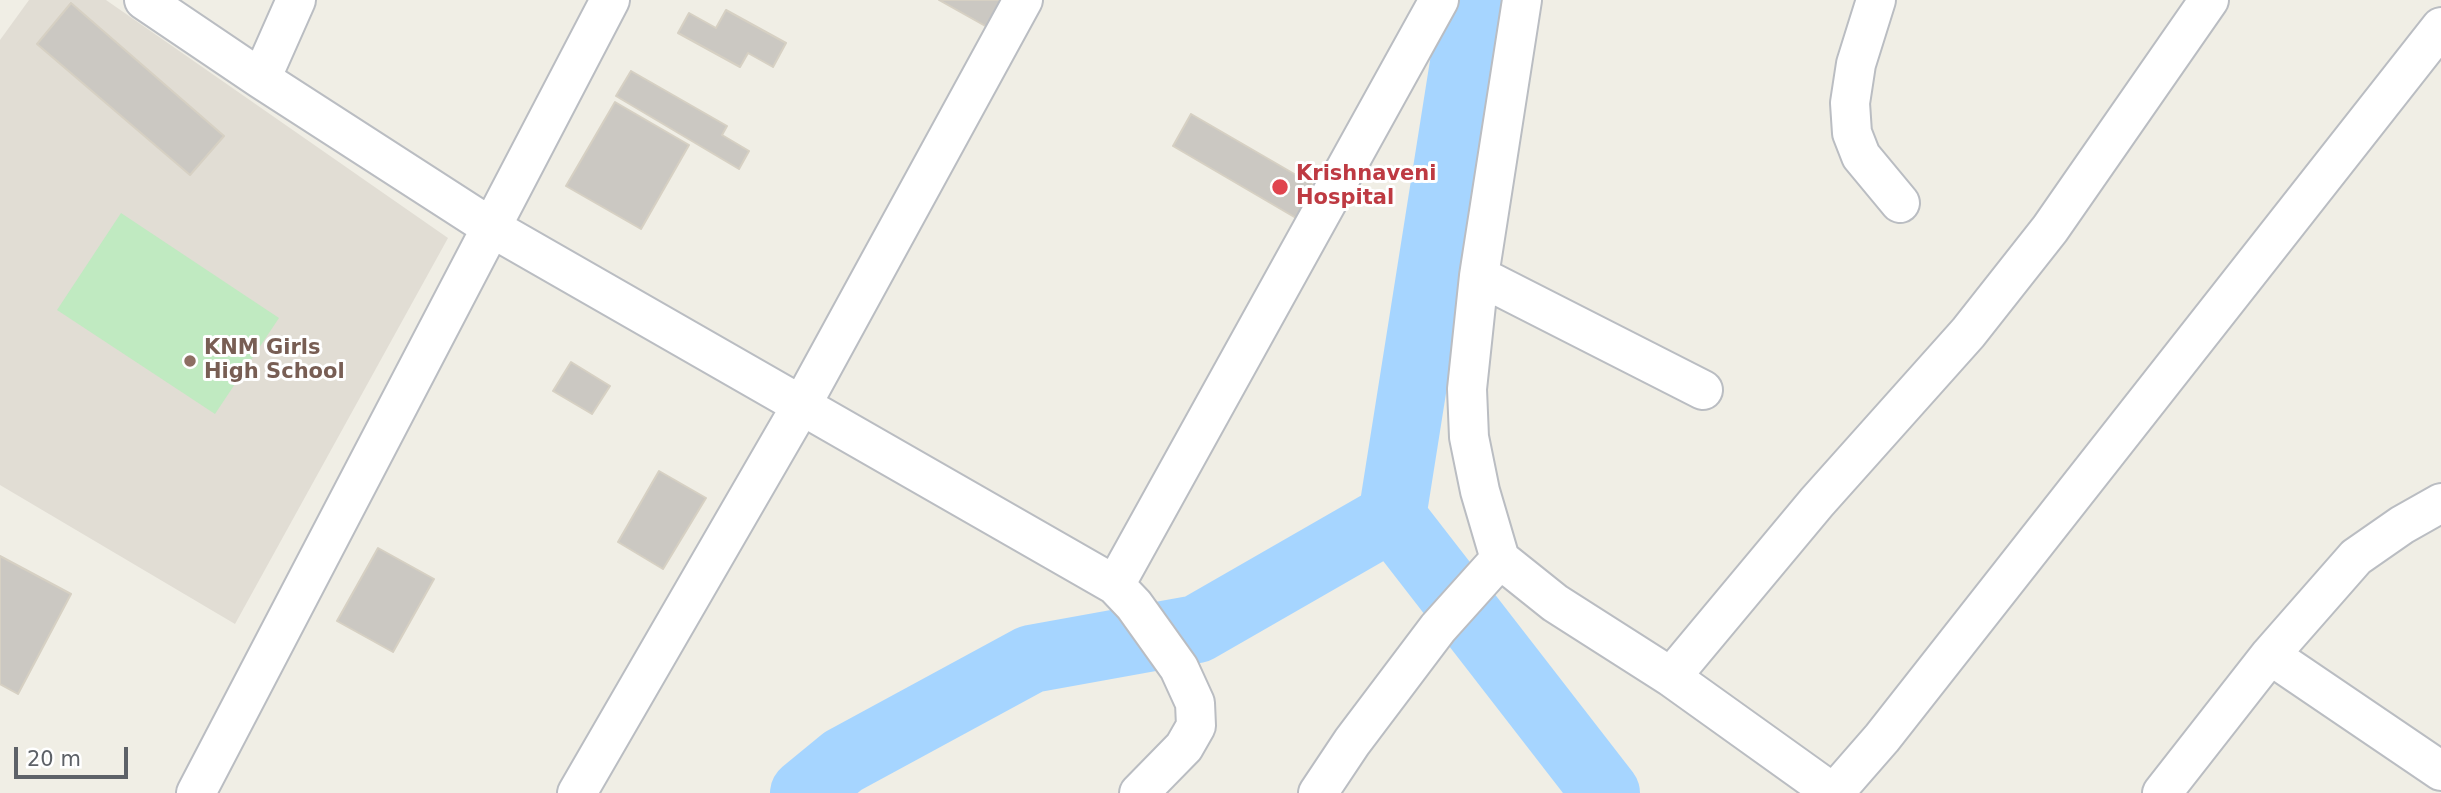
<!DOCTYPE html>
<style>
body{margin:0}
#map{position:relative;width:2441px;height:793px;overflow:hidden;background:#f0eee5;font-family:"DejaVu Sans",sans-serif}
canvas{display:block}
.scale{position:absolute;left:14px;top:747px;width:114px;height:32px;box-sizing:border-box;border:4px solid #5d6167;border-top:0;padding-left:9px;font-size:21px;line-height:24px;white-space:nowrap;color:#5d6167;-webkit-text-stroke:5px #fff;paint-order:stroke}
</style>
<div id="map">
<canvas width="2441" height="793"></canvas>
<div class="scale">20 m</div>
</div>
<script>
const context = document.querySelector('canvas').getContext('2d');
context.lineJoin = 'round';
function fill(path, color) { context.fillStyle = color; context.fill(path, 'evenodd'); }
const poly = rows => new Path2D(rows.map(r => 'M' + r).join(''));
function strokePath(path, color, width, dash) { context.strokeStyle = color; context.lineWidth = width; context.lineCap = dash ? 'butt' : 'round'; context.setLineDash(dash || []); context.stroke(path); }
function write(font, color, halo, rows, align = 'center') {
  context.font = font + ' "DejaVu Sans",sans-serif'; context.lineWidth = 6; context.setLineDash([]); context.textBaseline = 'middle'; context.strokeStyle = halo; context.fillStyle = color; for (const [text, x, y, turn = 0] of rows) {
    context.save(); context.translate(x, y); context.rotate((+turn || 0) * Math.PI / 180); context.textAlign = isNaN(turn) ? turn : align; if (halo) context.strokeText(text, 0, 0); context.fillText(text, 0, 0); context.restore();
  }
}
const education = poly([
 [29,0,106,0,448,238,235,624,0,485,0,40]
]);
const green = poly([
 [121,213,279,318,215,414,57,310]
]);
const river = poly([
 [1474,0,1392,517,1606,793],
 [804,793,843,761,1031,659,1197,629,1392,517]
]);
const building = poly([
 [939,0,1014,0,996,32,939,0],
 [71,3,224,136,190,175,37,44,71,3],
 [726,10,786,43,773,67,748,53,740,67,678,33,689,13,716,28,726,10],
 [631,71,727,126,722,135,749,151,739,169,616,96,631,71],
 [615,102,689,145,641,229,566,186,615,102],
 [1191,114,1315,186,1296,218,1173,146,1191,114],
 [571,362,610,386,592,414,553,391,571,362],
 [659,471,706,498,663,569,618,542,659,471],
 [378,548,434,579,393,652,337,621,378,548],
 [0,556,71,594,18,694,0,684,0,556]
]);
const street = poly([
 [144,0,261,79,492,228,1115,585,1439,0],
 [1522,0,1479,276,1467,389,1469,437,1480,491,1500,559,1555,603,1671,677,1833,793],
 [1876,0,1856,64,1850,103,1852,133,1861,156,1900,203],
 [261,79,296,0],
 [1479,276,1703,390],
 [1115,585,1134,605,1179,668,1195,703,1196,726,1184,747,1139,793],
 [2270,655,2356,557,2402,525,2441,503],
 [1671,677,1817,502,1968,333,2050,229,2209,0],
 [196,793,610,0],
 [577,793,801,406,1023,0],
 [1318,793,1352,742,1438,628,1500,559],
 [1834,793,1882,738,2441,27],
 [2162,793,2270,655,2441,771]
]);
const markers = [
 [1280,187,9,"#e0444e"],
 [190,361,7,"#8d6e63"]
];
const healthNames = [
 ["Krishnaveni",1296,175],
 ["Hospital",1296,199]
];
const educationNames = [
 ["KNM Girls",204,349],
 ["High School",204,373]
];
fill(education, '#e1ddd4');
fill(green, '#c0eac1');
strokePath(river, '#a6d5ff', 68);
fill(building, '#cbc8c2');
strokePath(building, '#d6d0c3', 2);
strokePath(street, '#babdc2', 42);
strokePath(street, '#fff', 38);
for (const [x, y, r, color] of markers) { const dot = new Path2D(); dot.arc(x, y, r, 0, 2 * Math.PI); context.fillStyle = color; context.fill(dot); strokePath(dot, '#fff', 2.5); }
write('bold 21px', '#be3a42', '#fff', healthNames, 'left');
write('bold 21px', '#785e54', '#fff', educationNames, 'left');
</script>
